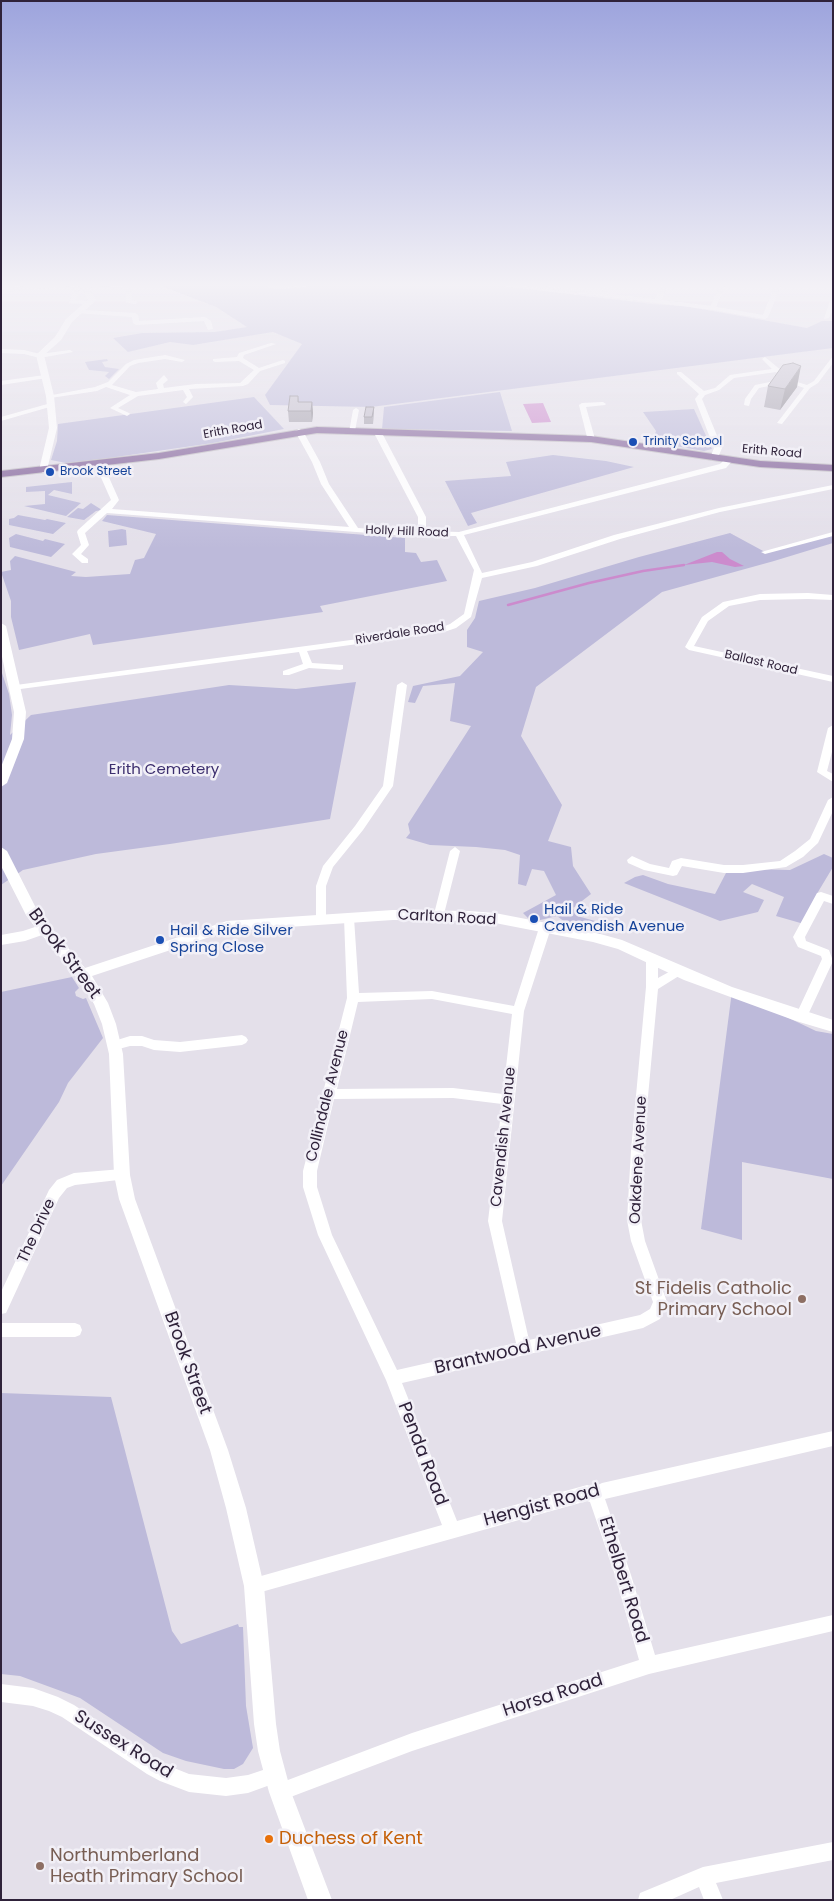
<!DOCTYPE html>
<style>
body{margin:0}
#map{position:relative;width:834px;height:1901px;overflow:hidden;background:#e4e0ea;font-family:Poppins,sans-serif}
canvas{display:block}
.frame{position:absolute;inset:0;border:2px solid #2f223a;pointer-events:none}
</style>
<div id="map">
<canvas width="834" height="1901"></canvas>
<div class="frame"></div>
</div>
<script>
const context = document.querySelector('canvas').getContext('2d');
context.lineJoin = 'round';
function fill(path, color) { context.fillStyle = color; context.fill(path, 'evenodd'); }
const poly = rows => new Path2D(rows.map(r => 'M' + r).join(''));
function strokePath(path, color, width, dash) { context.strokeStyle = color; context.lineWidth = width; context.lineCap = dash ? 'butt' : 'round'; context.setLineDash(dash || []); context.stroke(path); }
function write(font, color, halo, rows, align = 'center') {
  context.font = font + ' Poppins,sans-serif'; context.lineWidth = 5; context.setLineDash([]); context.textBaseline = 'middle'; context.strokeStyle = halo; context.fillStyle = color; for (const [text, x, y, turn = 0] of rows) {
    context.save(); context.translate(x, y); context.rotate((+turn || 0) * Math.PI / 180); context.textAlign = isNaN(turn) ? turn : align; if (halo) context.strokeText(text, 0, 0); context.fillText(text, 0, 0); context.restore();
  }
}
const green = poly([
 [169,283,245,283,285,289,335,283,477,283,653,304,685,306,807,328,822,321,833,321,833,348,371,407,270,405,265,395,302,344,273,332,193,345,170,342,128,352,113,338,142,333,215,332,247,327,216,307,159,285],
 [107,359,108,361,102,362,105,367,119,369,109,379,105,376,109,372,89,370,85,362],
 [500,392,512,431,382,429,384,407],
 [254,397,284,429,213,443,109,458,66,463,51,460,57,441,58,424],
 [694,409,712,449,704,451,652,442,656,431,643,412],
 [553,455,606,461,634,467,471,513,477,523,468,526,445,481,511,476,506,462],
 [72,482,72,494,54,490,48,495,81,503,66,516,24,506,45,504,45,491,26,492,26,487],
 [91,503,102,510,96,511,84,520,67,517,78,508,83,509],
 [18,515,45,520,47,519,66,523,53,534,9,525,9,519,14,518],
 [107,515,405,538,405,552,416,553,421,562,437,560,447,581,320,606,323,612,93,645,90,634,19,650,11,617,11,601,1,572,11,570,10,561,15,556,76,572,71,576,86,577,130,574,135,560,144,558,156,534,102,521],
 [122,529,126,530,127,545,109,547,108,531],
 [730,533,765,552,833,534,833,543,774,561,662,592,536,687,521,736,562,805,548,841,571,847,573,866,591,894,573,908,577,916,617,927,597,935,574,929,557,916,532,922,523,913,556,895,544,871,532,869,526,886,518,884,520,855,505,850,476,847,430,845,406,838,410,833,408,824,471,726,450,721,455,683,423,686,415,703,408,702,413,686,460,676,483,652,467,647,467,630,475,618,479,601,535,588,639,557],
 [16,534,43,541,45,539,65,544,51,557,10,547,9,538],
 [1,670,9,694,12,715,10,735,31,715,229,685,296,689,356,682,330,819,170,844,96,854,23,870,1,885],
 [824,854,833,858,833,867,818,892,804,924,776,916,784,897,752,884,743,892,764,900,758,912,720,921,624,883,635,877,643,875,668,884,715,894,726,873,752,869,790,870],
 [72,977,79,988,75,992,76,996,83,999,86,998,103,1038,68,1083,59,1102,1,1186,1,992],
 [732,991,816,1031,833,1034,833,1179,742,1162,742,1240,701,1229],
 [1,1393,111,1397,172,1631,181,1644,238,1624,239,1627,243,1627,246,1706,253,1748,243,1764,234,1769,224,1769,186,1761,163,1753,80,1698,20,1676,1,1674]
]);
const water = poly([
 [543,403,551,422,532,423,523,404],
 [717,552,722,552,730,559,744,566,735,567,712,562,684,565]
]);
const stream = poly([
 [508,605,589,583,643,571,684,565]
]);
const minor = poly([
 [64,283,79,284,76,286,1,292,1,288,64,283],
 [94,283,152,283,132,285,132,300,138,302,135,304,126,302,126,286,94,287,84,290,81,288,94,283],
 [255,283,276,285,318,283,276,289,255,283],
 [499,283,519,283,601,293,607,283,613,283,607,294,655,299,664,283,670,283,661,300,711,306,720,283,726,283,716,307,763,315,776,283,782,283,768,317,765,319,713,310,499,283],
 [77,289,80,291,75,300,90,301,93,303,92,304,69,303,74,291,77,289],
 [833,299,833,309,829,318,824,319,830,301,833,299],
 [80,310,135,313,138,315,139,321,205,317,211,321,213,329,208,330,204,321,136,325,133,323,132,317,78,313,77,312,80,310],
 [271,343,276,344,244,355,243,358,259,368,283,360,285,361,285,363,260,371,248,384,243,386,189,389,193,397,186,404,183,402,187,397,183,390,138,396,118,408,129,413,130,414,127,416,110,408,130,395,106,387,97,391,50,398,47,396,95,387,108,382,126,364,134,360,165,355,185,360,182,362,165,359,138,363,130,366,112,385,136,392,158,389,156,383,164,375,168,380,163,384,164,388,196,384,240,383,254,370,239,361,215,362,213,361,213,359,237,357,239,353,271,343],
 [1,349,24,350,40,354,70,350,73,352,40,358,24,354,1,353,1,349],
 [833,356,833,363,818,383,810,388,782,424,777,423,804,388,788,382,759,388,751,399,749,406,744,405,745,399,755,385,785,379,776,372,734,378,719,390,705,395,702,399,722,448,717,460,711,460,710,458,714,448,695,399,699,394,677,374,677,372,681,372,704,391,715,388,730,375,772,369,762,359,765,357,794,381,807,385,814,381,833,356],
 [45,375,47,376,47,378,1,385,1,381,45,375],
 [603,402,606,404,605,405,586,407,595,439,588,441,579,405,582,403,603,402],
 [51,403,53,404,53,406,1,421,1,417,51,403],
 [356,408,359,410,355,431,349,432,353,410,356,408],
 [299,429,303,431,320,462,329,484,358,528,394,531,418,531,418,517,374,433,378,431,382,433,426,517,426,531,459,532,720,464,726,458,733,460,726,468,464,535,482,573,532,562,614,535,719,508,833,485,833,489,720,512,620,539,537,566,482,578,471,617,456,628,444,632,307,651,312,663,343,665,343,669,340,670,309,668,289,675,283,675,283,671,303,664,299,652,13,690,11,688,16,685,440,628,450,624,464,614,474,570,456,536,425,536,422,537,107,513,85,533,89,545,81,554,88,559,88,563,82,563,72,554,81,545,77,532,78,530,111,500,95,464,99,462,103,464,119,500,112,509,349,527,321,484,312,462,295,431,299,429],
 [833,532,833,536,765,554,761,552,833,532],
 [808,593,833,595,833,600,808,599,760,600,729,606,708,621,694,646,833,676,833,682,689,650,685,647,702,617,723,602,760,594,808,593],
 [402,682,407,685,393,786,363,830,333,867,326,886,326,919,325,922,317,922,316,919,316,886,323,866,355,826,383,786,397,685,402,682],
 [833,725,833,748,827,771,833,774,833,782,817,772,828,728,833,725],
 [833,797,833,811,818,843,803,857,786,867,743,873,724,873,682,866,677,875,673,876,644,870,628,863,627,860,632,856,650,864,669,868,672,861,681,858,724,865,743,865,780,861,795,851,810,839,828,800,833,797],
 [455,847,460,851,444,914,439,918,434,914,450,851,455,847],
 [821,892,833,896,833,904,824,901,805,937,806,941,829,950,833,961,807,1017,805,1020,801,1022,797,1020,795,1017,822,959,821,956,798,947,793,937,817,893,821,892],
 [349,914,354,918,359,993,432,991,514,1006,539,928,545,924,551,928,524,1011,502,1221,529,1340,640,1315,650,1309,653,1302,631,1241,627,1220,631,1150,646,987,646,958,652,954,656,955,658,958,658,978,678,967,682,968,684,971,682,974,658,989,643,1150,641,1220,645,1241,667,1302,660,1319,643,1328,402,1383,457,1521,587,1485,594,1487,602,1483,833,1431,833,1446,605,1499,631,1575,655,1655,833,1615,833,1631,649,1674,412,1751,280,1801,274,1798,271,1792,274,1786,280,1783,412,1733,639,1660,615,1575,590,1502,587,1501,254,1594,248,1592,246,1586,248,1580,254,1578,442,1525,386,1380,318,1235,303,1187,303,1171,347,998,344,918,349,914],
 [432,999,512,1014,503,1094,453,1088,337,1089,358,1002,432,999],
 [453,1098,502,1104,488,1221,516,1343,397,1370,332,1235,317,1187,317,1171,334,1099,453,1098],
 [242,1035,246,1037,248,1040,246,1043,242,1045,180,1052,154,1050,142,1046,130,1046,115,1050,111,1048,109,1045,111,1042,130,1036,142,1036,154,1040,180,1042,242,1035],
 [122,1169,127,1171,129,1175,127,1179,75,1185,67,1188,59,1198,6,1313,1,1314,1,1292,49,1190,57,1180,74,1173,122,1169],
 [1,1323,75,1323,80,1325,82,1330,80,1335,75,1337,1,1337,1,1323],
 [1,1684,33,1688,58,1697,74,1705,159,1762,189,1774,226,1778,248,1775,275,1766,281,1769,284,1775,281,1781,248,1793,226,1796,189,1792,160,1781,147,1774,62,1717,49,1711,33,1706,1,1702,1,1684],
 [833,1842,833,1860,716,1883,723,1900,704,1900,699,1887,670,1900,638,1900,640,1893,703,1867,833,1842]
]);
const tertiary = poly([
 [73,283,81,283,89,287,96,300,72,322,61,340,44,355,54,396,57,428,47,470,43,473,39,470,49,428,46,396,36,355,55,337,66,319,88,300,83,290,73,283],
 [1,623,6,626,26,712,24,739,7,783,1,787,1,767,12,739,14,712,1,652,1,623],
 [1,847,7,851,38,912,85,968,227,921,393,910,469,911,495,913,593,932,622,940,732,987,833,1020,833,1032,796,1021,684,980,618,949,593,942,495,923,469,921,393,920,228,931,92,976,108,1003,116,1024,123,1054,130,1175,135,1199,228,1450,246,1508,264,1586,276,1724,280,1751,291,1792,332,1900,308,1900,269,1792,258,1751,254,1724,244,1586,226,1508,210,1450,119,1199,114,1175,109,1054,102,1024,94,1004,82,984,42,935,25,941,1,945,1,935,23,931,35,927,26,915,1,866,1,847]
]);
const primary = poly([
 [317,427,591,436,760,461,833,465,833,471,760,467,591,442,317,433,159,459,1,477,1,471,159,453,317,427]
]);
const wall = poly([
 [768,386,797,387,780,410,764,407],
 [298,396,299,402,312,402,313,413,312,422,289,422,288,411],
 [374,407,374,414,373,424,364,424,364,417]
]);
const shadedWall = poly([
 [801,366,797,387,780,410,785,389],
 [312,402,313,413,312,422,311,411]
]);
const building = poly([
 [793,363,801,366,785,389,768,386,783,365,793,363],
 [290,396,298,396,298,402,312,402,311,411,288,411,290,396],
 [366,407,374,407,372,417,364,417,366,407]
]);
const markers = [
 [633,442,5,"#1a4fb4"],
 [50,472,5,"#1a4fb4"],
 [534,919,5,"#1a4fb4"],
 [160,940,5,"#1a4fb4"],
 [802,1299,5,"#8d6e63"],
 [269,1839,5,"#e8710a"],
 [40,1866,5,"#8d6e63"]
];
const farStreetnames = [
 ["Erith Road",233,430,-10],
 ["Erith Road",772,452,5],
 ["Holly Hill Road",407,532,2],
 ["Riverdale Road",400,634,-9],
 ["Ballast Road",761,663,13]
];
const farTransitnames = [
 ["Trinity School",643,442],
 ["Brook Street",60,472]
];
const parkNames = [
 ["Erith Cemetery",164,770]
];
const transitNames = [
 ["Hail & Ride",544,910],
 ["Cavendish Avenue",544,927],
 ["Hail & Ride Silver",170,931],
 ["Spring Close",170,948]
];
const streetNames = [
 ["Carlton Road",447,918,3],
 ["Collindale Avenue",328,1096,-76],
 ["Cavendish Avenue",504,1137,-84],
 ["Oakdene Avenue",639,1160,-87],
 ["The Drive",37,1231,-65]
];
const nearStreetnames = [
 ["Brook Street",64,954,53],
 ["Brantwood Avenue",518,1350,-13],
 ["Brook Street",187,1363,70],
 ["Penda Road",422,1454,69],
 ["Hengist Road",542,1506,-15],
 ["Ethelbert Road",623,1580,73],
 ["Horsa Road",553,1696,-18],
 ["Sussex Road",123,1745,32]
];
const nearEducationnames = [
 ["St Fidelis Catholic",792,1289],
 ["Primary School",792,1310],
 ["Northumberland",50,1856,"left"],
 ["Heath Primary School",50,1877,"left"]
];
const nearFoodnames = [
 ["Duchess of Kent",279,1839]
];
fill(green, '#bdbada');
fill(water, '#cc8bcd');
strokePath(stream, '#cc8bcd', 2.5);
strokePath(primary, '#c1bdc4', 2);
fill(minor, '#fff');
fill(tertiary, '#fff');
fill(primary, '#86679d');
fill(wall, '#a7a3af');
fill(shadedWall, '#88848e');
fill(building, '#c2bdcb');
strokePath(building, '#88848e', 1);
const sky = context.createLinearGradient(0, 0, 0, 549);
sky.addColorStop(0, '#9da4dd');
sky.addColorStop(0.52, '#f3f1f6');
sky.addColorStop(1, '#f3f1f600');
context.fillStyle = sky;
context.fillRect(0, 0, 834, 549);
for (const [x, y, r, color] of markers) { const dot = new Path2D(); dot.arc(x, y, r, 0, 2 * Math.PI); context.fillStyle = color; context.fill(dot); strokePath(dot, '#f2f0f7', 2); }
write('12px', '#2f223a', '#f2f0f7', farStreetnames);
write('12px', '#164399', '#f2f0f7', farTransitnames, 'left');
write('15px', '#3c2e6e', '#f2f0f7', parkNames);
write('15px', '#164399', '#f2f0f7', transitNames, 'left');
write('15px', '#2f223a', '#f2f0f7', streetNames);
write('18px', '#2f223a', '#f2f0f7', nearStreetnames);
write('18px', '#785e54', '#f2f0f7', nearEducationnames, 'right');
write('18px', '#c56008', '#f2f0f7', nearFoodnames, 'left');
</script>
